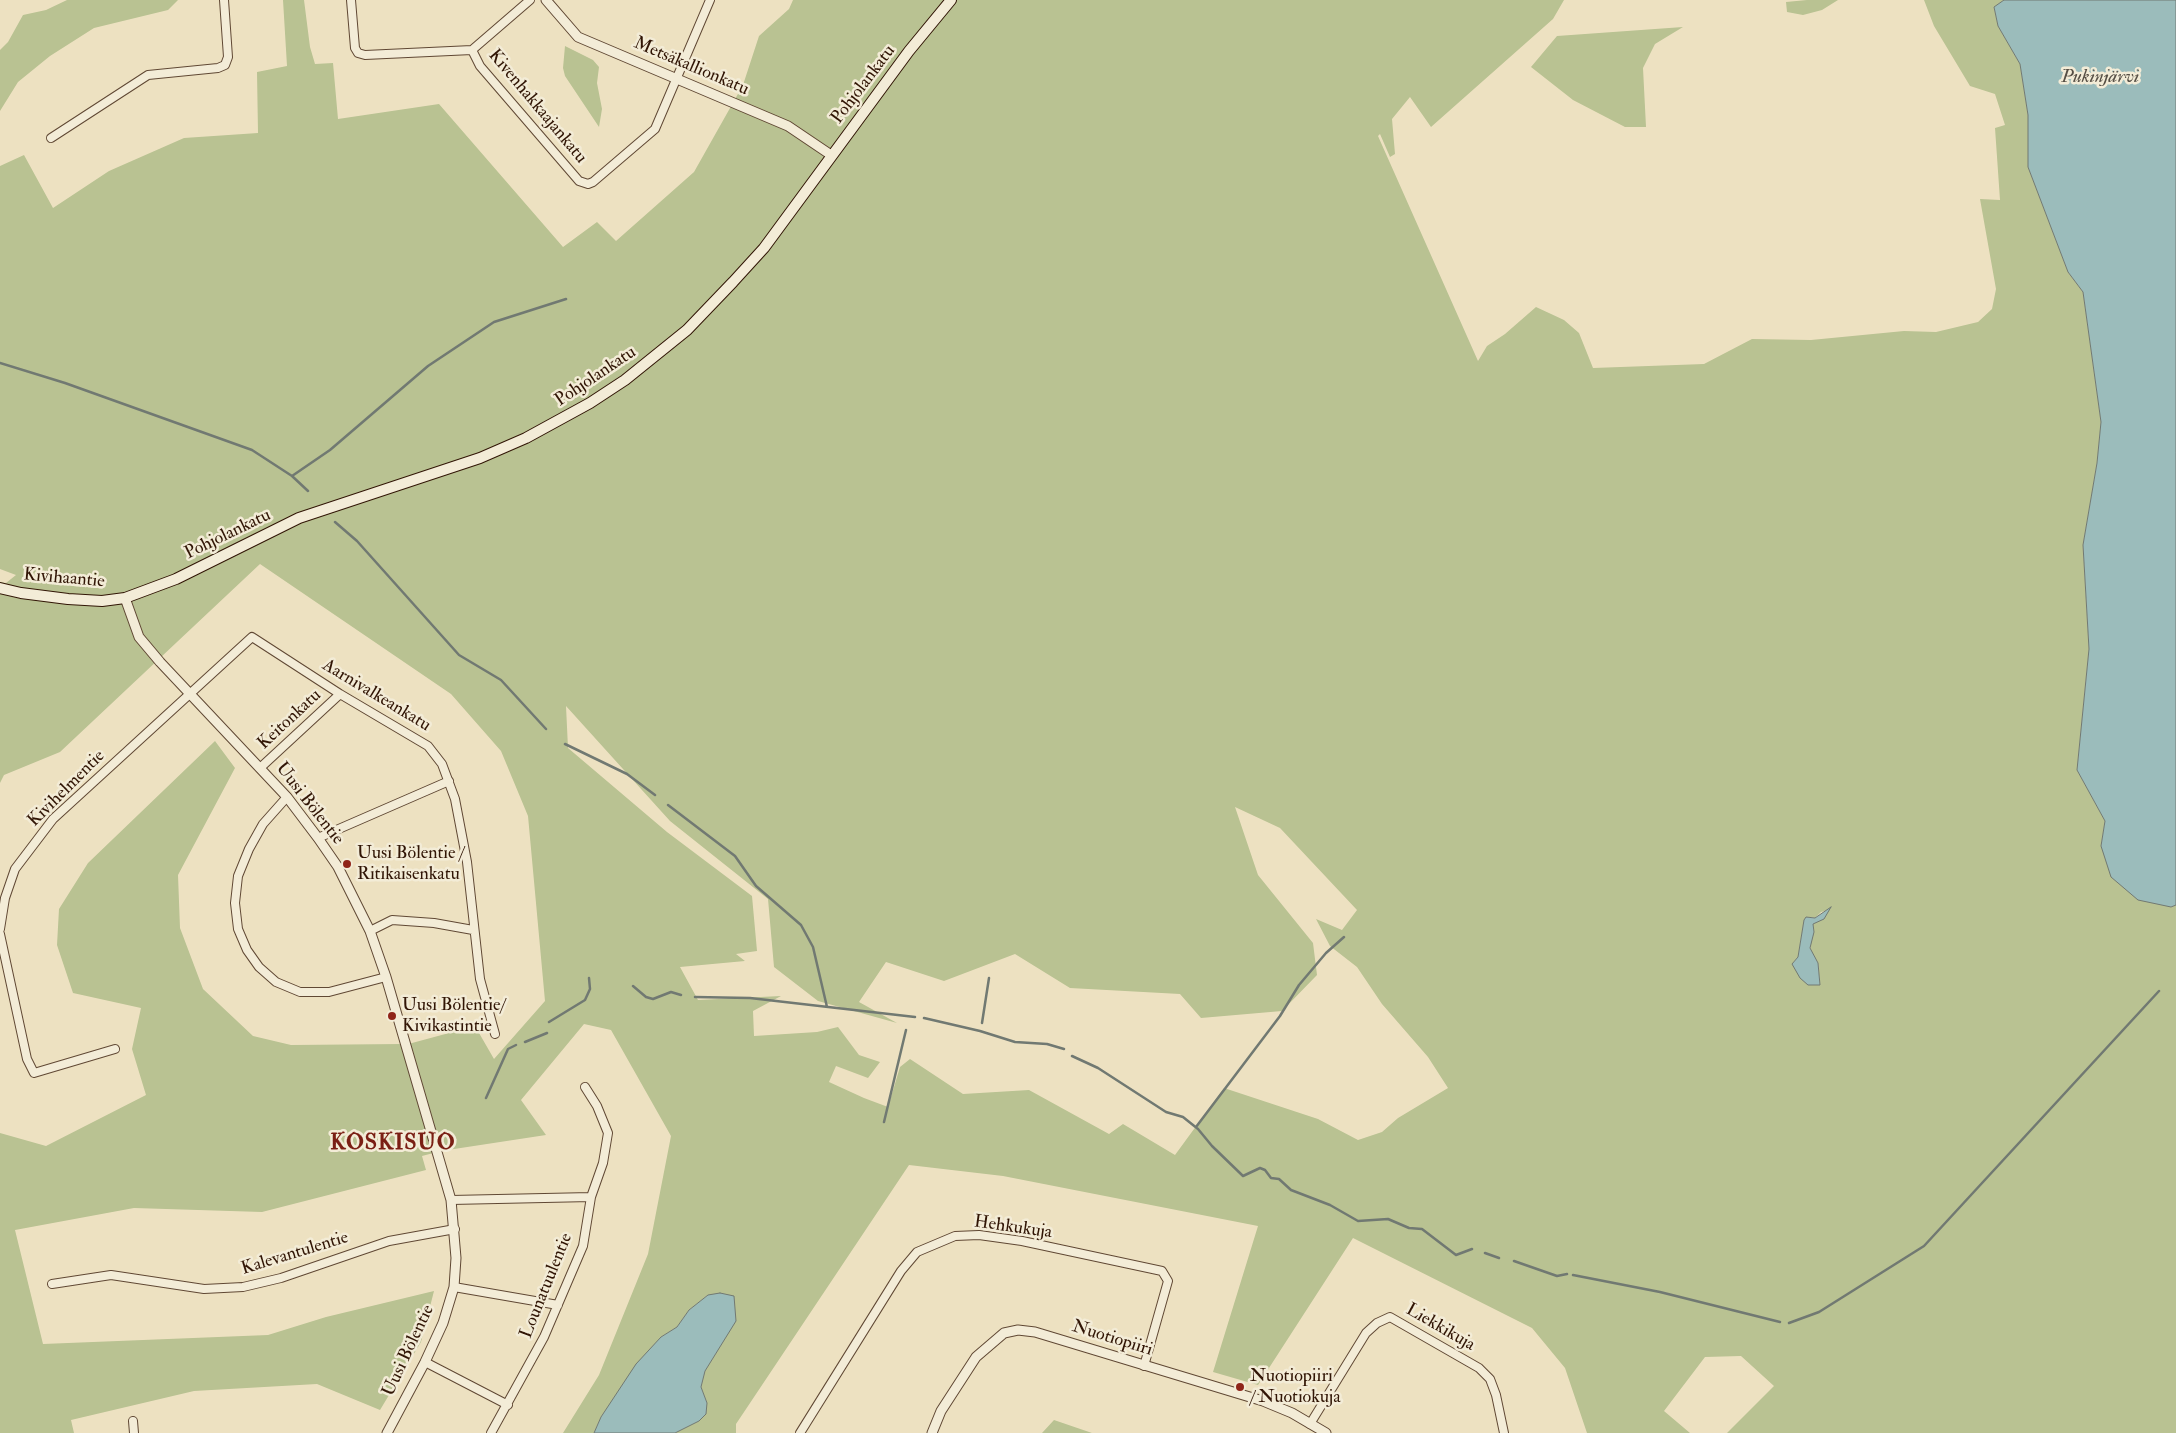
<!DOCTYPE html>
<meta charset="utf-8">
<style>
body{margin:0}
canvas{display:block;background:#ede1c1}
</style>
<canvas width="2176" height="1433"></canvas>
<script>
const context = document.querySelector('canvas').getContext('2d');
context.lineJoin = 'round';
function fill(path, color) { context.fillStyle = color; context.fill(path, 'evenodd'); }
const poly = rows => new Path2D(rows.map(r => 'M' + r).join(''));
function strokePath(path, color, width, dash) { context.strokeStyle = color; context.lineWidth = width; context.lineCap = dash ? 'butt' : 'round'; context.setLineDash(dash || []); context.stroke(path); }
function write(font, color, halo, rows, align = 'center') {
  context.font = font + ' "IM FELL Double Pica",serif'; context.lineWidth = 5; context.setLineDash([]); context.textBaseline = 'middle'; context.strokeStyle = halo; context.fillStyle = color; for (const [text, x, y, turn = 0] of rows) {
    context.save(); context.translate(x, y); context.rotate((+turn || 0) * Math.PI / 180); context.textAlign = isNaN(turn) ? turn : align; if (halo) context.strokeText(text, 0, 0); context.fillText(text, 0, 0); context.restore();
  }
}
const green = poly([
 [67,0,178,0,168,10,94,28,50,56,18,82,0,111,0,50,8,42,23,15,46,10],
 [283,0,304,0,310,47,315,64,333,63,338,119,439,104,563,247,597,222,616,241,694,172,743,85,759,36,789,9,793,0,1564,0,1553,19,1431,127,1410,97,1392,119,1395,154,1390,157,1380,134,1378,136,1478,361,1487,346,1505,334,1536,307,1564,320,1579,333,1593,368,1704,364,1752,339,1811,340,1904,331,1936,332,1978,322,1992,309,1996,289,1980,199,2000,200,1995,128,2005,125,1995,94,1970,86,1934,26,1924,0,2004,0,1994,7,1998,26,2020,64,2028,115,2028,167,2068,272,2083,292,2101,422,2097,463,2083,545,2089,649,2077,770,2105,821,2101,846,2171,907,2176,905,2176,1433,1727,1433,1774,1386,1741,1356,1705,1357,1664,1411,1690,1433,1587,1433,1565,1368,1532,1328,1353,1238,1258,1385,1213,1372,1258,1226,1003,1176,909,1165,736,1424,736,1433,675,1433,699,1421,707,1403,701,1387,705,1370,716,1353,708,1295,689,1310,677,1327,661,1337,618,1393,601,1417,594,1433,563,1433,599,1375,648,1254,671,1136,611,1030,584,1024,521,1100,546,1135,441,1151,422,1156,426,1170,262,1212,134,1208,15,1230,43,1344,268,1335,326,1317,434,1291,421,1342,380,1410,317,1384,194,1391,71,1420,74,1433,0,1433,0,1133,46,1146,146,1095,132,1049,141,1008,73,993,57,945,59,909,88,863,215,741,235,768,178,875,180,928,203,989,253,1036,291,1045,402,1044,412,1043,475,1026,494,1059,545,1001,528,816,501,751,451,694,260,564,60,752,4,775,0,783,0,582,6,583,16,575,0,569,0,166,24,155,53,208,109,171,184,138,258,133,257,72,287,66],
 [566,706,670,821,768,899,774,967,818,1001,897,1023,859,1002,886,962,944,981,1015,954,1070,988,1180,994,1201,1018,1282,1011,1317,975,1313,943,1258,875,1235,807,1280,828,1357,910,1342,930,1316,919,1330,946,1357,967,1382,1004,1428,1057,1448,1088,1398,1118,1382,1132,1358,1140,1318,1119,1224,1088,1175,1155,1123,1124,1109,1134,1029,1090,963,1094,910,1059,900,1067,888,1107,864,1098,829,1082,836,1066,868,1078,880,1062,859,1055,838,1027,817,1032,754,1036,753,1011,781,996,698,1000,680,967,745,961,736,954,757,951,752,896,667,832,568,748],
 [1828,910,1813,924,1814,932,1810,941,1811,953,1818,963,1820,985,1792,964,1798,957,1804,920,1810,917,1815,918,1821,912],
 [1807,0,1838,0,1822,10,1803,15,1787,12,1786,2],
 [1683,27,1655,44,1643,68,1646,127,1625,127,1573,100,1531,67,1557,36],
 [565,46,593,60,599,67,597,83,602,109,599,127,565,76,563,68],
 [1054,1420,1092,1433,1042,1433]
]);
const water = poly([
 [2004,0,2176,0,2176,905,2171,907,2138,900,2111,877,2101,846,2105,821,2077,770,2089,649,2083,545,2097,463,2101,422,2083,292,2068,272,2028,167,2028,115,2020,64,1998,26,1994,7,2004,0],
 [1831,907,1824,919,1813,924,1814,932,1810,948,1818,963,1820,985,1808,985,1800,978,1792,964,1798,957,1804,920,1806,917,1815,918,1831,907],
 [720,1293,734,1296,736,1321,705,1371,701,1387,707,1403,706,1414,699,1421,675,1433,594,1433,601,1417,636,1364,661,1337,677,1327,689,1310,708,1295,720,1293]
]);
const stream = poly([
 [0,363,65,383,252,450,292,476,308,491],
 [292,476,330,450,428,366,494,322,566,299],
 [335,522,357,541,459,655,501,680,546,729],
 [565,744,627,774,655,795],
 [668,805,735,856,756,886,801,925,813,947,827,1007],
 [633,986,646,997,653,999,671,992,681,995],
 [695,997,750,998,915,1017],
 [924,1018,980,1031,1015,1042,1047,1044,1064,1049],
 [549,1022,585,1000,590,989,589,978],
 [982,1023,989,978],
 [525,1042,547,1033],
 [1072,1056,1098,1068,1166,1112,1183,1117,1198,1129,1212,1146,1243,1176,1260,1168,1265,1170,1271,1178,1279,1179,1291,1190,1330,1205,1358,1221,1388,1219,1409,1228,1422,1229,1456,1255,1472,1249],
 [486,1098,508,1049,516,1045],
 [884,1122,906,1030],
 [1196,1127,1280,1016,1299,985,1326,953,1344,937],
 [1485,1253,1499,1258],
 [1514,1261,1557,1276,1567,1274],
 [1573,1275,1660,1292,1780,1322],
 [1789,1323,1819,1312,1924,1246,2159,991]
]);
const minor = poly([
 [351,0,355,48,358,53,365,55,472,50,530,0],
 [472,50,480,66,579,181,588,184,593,182,655,129,710,0],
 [51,138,148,75,218,68,225,65,228,57,224,0],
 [260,768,340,694],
 [287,797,263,824,249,849,238,876,235,903,238,929,247,950,259,967,276,982,300,992,329,992,386,977],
 [318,838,449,781],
 [0,929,5,898,15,869,53,819,252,637,340,694,428,746,442,764,455,799,467,862,480,979,495,1034],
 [370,931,392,920,434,923,473,930],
 [0,934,27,1059,34,1073,115,1049],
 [451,1200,591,1197],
 [52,1284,111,1275,204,1289,243,1287,281,1278,389,1241,455,1229],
 [454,1287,558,1305],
 [425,1362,508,1405],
 [133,1421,134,1433],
 [1310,1424,1366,1333,1377,1323,1390,1317,1479,1368,1490,1379,1496,1395,1504,1433],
 [491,1433,544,1337,583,1246,591,1197,603,1163,608,1133,597,1106,585,1087],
 [800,1433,901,1271,917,1252,955,1236,979,1235,1022,1241,1162,1271,1168,1281,1144,1366]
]);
const tertiary = poly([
 [546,0,578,37,788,126,831,155],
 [125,598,139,637,160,662,287,797,318,838,338,867,370,931,386,977,451,1200,456,1258,454,1287,443,1323,425,1362,387,1433],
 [932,1433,941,1411,976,1357,1004,1333,1018,1330,1035,1332,1263,1401,1292,1413,1326,1433]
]);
const secondary = poly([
 [0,588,21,593,68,599,102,601,125,598,176,579,299,518,480,458,526,438,590,403,625,380,687,330,733,282,764,248,909,51,951,0]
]);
const markers = [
 [347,864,5,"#8f2418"],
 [392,1016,5,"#8f2418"],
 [1240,1387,5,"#8f2418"]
];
const streetNames = [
 ["Metsäkallionkatu",691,67,23],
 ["Pohjolankatu",864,85,-53],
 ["Kivenhakkaajankatu",537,107,50],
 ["Pohjolankatu",596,377,-34],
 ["Pohjolankatu",228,535,-26],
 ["Kivihaantie",64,579,5],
 ["Aarnivalkeankatu",376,696,31],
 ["Keitonkatu",290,720,-43],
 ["Kivihelmentie",67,789,-45],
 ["Uusi Bölentie",309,804,52],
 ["Hehkukuja",1013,1228,8],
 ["Kalevantulentie",295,1254,-17],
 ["Lounatuulentie",547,1286,-68],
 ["Liekkikuja",1440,1328,30],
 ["Nuotiopiiri",1112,1339,17],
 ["Uusi Bölentie",409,1351,-65]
];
const poiNames = [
 ["Uusi Bölentie /",357,854],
 ["Ritikaisenkatu",357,875],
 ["Uusi Bölentie/",402,1006],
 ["Kivikastintie",402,1027],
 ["Nuotiopiiri",1250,1377],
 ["/ Nuotiokuja",1250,1398]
];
const waterNames = [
 ["Pukinjärvi",2100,78]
];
const districtNames = [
 ["KOSKISUO",393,1144]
];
fill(green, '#b9c292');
fill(water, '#9bbcbb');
strokePath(water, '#717972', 1);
strokePath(stream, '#717972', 2.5);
strokePath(minor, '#604834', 10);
strokePath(tertiary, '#604834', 11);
strokePath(secondary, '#311505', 12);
strokePath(minor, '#f3ecd7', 8);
strokePath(tertiary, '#f3ecd7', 9);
strokePath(secondary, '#f3ecd7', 10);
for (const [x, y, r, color] of markers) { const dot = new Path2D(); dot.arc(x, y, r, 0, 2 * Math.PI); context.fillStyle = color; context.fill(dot); strokePath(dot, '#f3ecd7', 2); }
write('18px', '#311505', '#f3ecd7', streetNames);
write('18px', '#311505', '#f3ecd7', poiNames, 'left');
write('italic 19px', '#564f45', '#f3ecd7', waterNames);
context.letterSpacing = '1px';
write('bold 22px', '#7a1f14', '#f3ecd7', districtNames);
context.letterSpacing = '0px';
</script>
